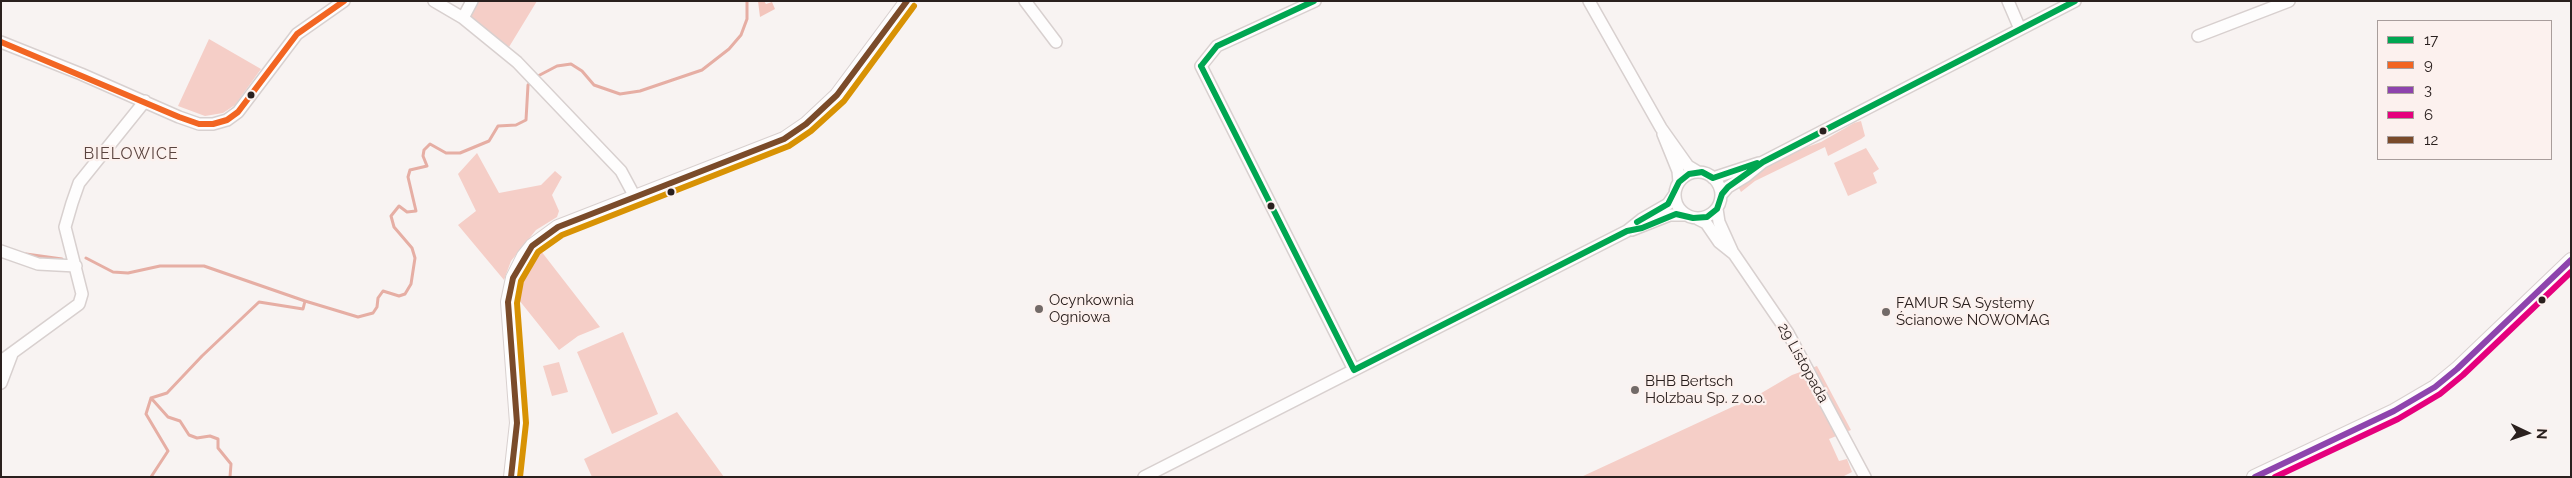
<!DOCTYPE html>
<meta charset="utf-8">
<style>
body{margin:0}
#map{position:relative;width:2572px;height:478px;overflow:hidden;background:#f8f3f2;font-family:Raleway,sans-serif}
canvas{display:block}
.frame{position:absolute;inset:0;border:2px solid #2a201e;pointer-events:none}
.legend{position:absolute;left:2377px;top:20px;width:175px;height:140px;box-sizing:border-box;background:#fcf1ee;border:1px solid #a89d9b;margin:0;padding:6px 9px;list-style:none;font-size:15px;color:#2a201e}
.legend li{display:flex;align-items:center;gap:10px;height:25px}
.legend b{width:25px;border:1px solid #a89d9b}
.north{position:absolute;left:2502px;top:408px;width:50px;height:50px;-webkit-text-stroke:4px #fcf1ee;paint-order:stroke;rotate:93deg;font-size:14px;font-weight:700;line-height:20px;text-align:center;color:#2a201e}
.north::after{content:'';display:block;margin:auto;width:18px;height:22px;background:#2a201e;clip-path:polygon(50% 0,100% 100%,50% 72%,0 100%)}
</style>
<div id="map">
<canvas width="2572" height="478"></canvas>
<div class="frame"></div>
<ul class="legend">
<li><b style="height:6px;background:#00a651"></b>17</li>
<li><b style="height:6px;background:#f26522"></b>9</li>
<li><b style="height:6px;background:#8e44ad"></b>3</li>
<li><b style="height:6px;background:#e5007d"></b>6</li>
<li><b style="height:6px;background:#7a4b2a"></b>12</li>
</ul>
<div class="north">N</div>
</div>
<script>
const context = document.querySelector('canvas').getContext('2d');
context.lineJoin = 'round';
function fill(path, color) { context.fillStyle = color; context.fill(path, 'evenodd'); }
const poly = rows => new Path2D(rows.map(r => 'M' + r).join(''));
function strokePath(path, color, width, dash) { context.strokeStyle = color; context.lineWidth = width; context.lineCap = dash ? 'butt' : 'round'; context.setLineDash(dash || []); context.stroke(path); }
function write(font, color, halo, rows, align = 'center') {
  context.font = font + ' Raleway,sans-serif'; context.lineWidth = 4.5; context.setLineDash([]); context.textBaseline = 'middle'; context.strokeStyle = halo; context.fillStyle = color; for (const [text, x, y, turn = 0] of rows) {
    context.save(); context.translate(x, y); context.rotate((+turn || 0) * Math.PI / 180); context.textAlign = isNaN(turn) ? turn : align; if (halo) context.strokeText(text, 0, 0); context.fillText(text, 0, 0); context.restore();
  }
}
const green = poly([
 [476,1,537,1,509,47,469,19],
 [209,39,261,69,235,105,223,113,205,116,178,106],
 [1861,121,1865,136,1861,139,1828,156,1825,147,1755,181,1741,192,1736,182,1788,154,1821,142,1854,123],
 [1866,148,1879,169,1873,173,1877,183,1848,196,1834,163],
 [477,153,499,193,541,185,555,171,562,177,552,195,559,211,557,217,536,230,511,261,504,280,458,225,476,211,458,174],
 [541,251,600,327,578,336,559,350,515,295,531,258],
 [623,332,658,414,612,434,577,352],
 [559,362,568,392,552,396,543,366],
 [1817,366,1851,430,1829,439,1839,461,1847,459,1852,472,1842,477,1581,477,1758,395,1792,375],
 [677,412,724,477,592,477,584,459]
]);
const forest = poly([
 [758,1,764,1,766,4,772,2,775,9,760,17]
]);
const stream = poly([
 [536,77,557,66,571,64,582,71,594,85,620,94,640,91,702,70,729,49,741,35,747,19,747,1],
 [26,254,62,259],
 [86,258,113,272,128,273,160,266,204,266,305,301],
 [151,398,168,417,180,421,189,435,197,438,210,436,218,439,218,448,231,464,230,477],
 [151,477,168,451,146,414,151,398,167,393,202,356,259,302,303,309,305,301,358,317,373,313,377,307,378,298,383,291,399,296,405,294,411,284,415,258,412,248,394,227,391,216,399,206,407,212,416,211,408,177,410,170,427,166,423,156,424,150,430,144,446,153,460,153,489,141,498,126,516,125,526,120,528,85,532,81]
]);
const minor = poly([
 [434,1,463,18,517,62,621,171,635,197],
 [1025,1,1056,42],
 [1315,1,1217,46,1201,66,1354,370],
 [1589,1,1661,128,1688,166,1698,172],
 [2008,1,2020,29],
 [463,18,472,1],
 [2198,36,2289,1],
 [1,42,81,74,179,117,199,124,213,124,227,120,238,112,297,34,344,1],
 [1663,134,1678,171,1679,182],
 '1675 195a23 23 0 1 1 46 0a23 23 0 1 1-46 0Z',
 [1713,178,1759,163],
 [1722,194,1728,187,1746,176,1763,162,2075,1],
 [1717,209,1719,222,1733,253],
 [1698,219,1706,223,1719,242,1734,254,1788,333,1865,477],
 [1632,230,1670,215,1685,215],
 [1,251,38,264,76,266],
 [1,361,79,304,82,294,65,227,72,203,79,183,145,101],
 [1,383,12,354],
 [1144,477,1627,231,1642,219,1668,204,1675,194]
]);
const tertiary = poly([
 [511,477,517,423,508,302,513,278,524,256,532,246,558,227,784,139,806,124,837,95,907,1],
 [2254,477,2394,411,2435,387,2457,369,2571,260]
]);
const bus1 = poly([
 [1201,66,1354,370],
 [1201,66,1217,46,1314,1],
 [1637,222,1668,204,1679,182,1689,174,1702,172,1713,178,1757,163],
 [1354,370,1627,231,1642,228,1676,214,1693,218,1707,217,1717,209,1722,194,1728,187,1763,162,2075,1]
]);
const bus2 = poly([
 [1,42,179,117,199,124,213,124,227,120,238,112,297,34,344,1]
]);
const bus3 = poly([
 [2255,477,2394,411,2435,387,2457,369,2571,260]
]);
const bus4 = poly([
 [2275,477,2398,419,2440,394,2463,375,2571,272]
]);
const bus5 = poly([
 [511,477,517,423,508,302,513,278,532,246,558,227,784,139,806,124,837,95,907,1]
]);
const bus6 = poly([
 [520,477,526,423,517,303,521,281,538,252,562,235,789,146,811,131,844,101,914,6]
]);
const markers = [
 [251,95,4.5,"#2a201e"],
 [1823,131,4.5,"#2a201e"],
 [671,192,4.5,"#2a201e"],
 [1271,206,4.5,"#2a201e"],
 [2542,300,4.5,"#2a201e"],
 [1039,309,5,"#726a68"],
 [1886,312,5,"#726a68"],
 [1635,390,5,"#726a68"]
];
const poiNames = [
 ["Ocynkownia",1049,300],
 ["Ogniowa",1049,317],
 ["FAMUR SA Systemy",1896,303],
 ["Ścianowe NOWOMAG",1896,320],
 ["BHB Bertsch",1645,381],
 ["Holzbau Sp. z o.o.",1645,398]
];
const streetNames = [
 ["29 Listopada",1803,363,61]
];
const neighbourhoodNames = [
 ["BIELOWICE",131,154]
];
fill(green, '#f5cec7');
fill(forest, '#f3c5bc');
strokePath(stream, '#e6aea4', 3);
strokePath(minor, '#d8d0cf', 14);
strokePath(tertiary, '#d8d0cf', 16);
strokePath(minor, '#fefdfd', 11);
strokePath(tertiary, '#fefdfd', 14);
strokePath(bus1, '#00a651', 6);
strokePath(bus2, '#f26522', 6);
strokePath(bus3, '#8e44ad', 6);
strokePath(bus4, '#e5007d', 6);
strokePath(bus5, '#7a4b2a', 6);
strokePath(bus6, '#d89204', 6);
for (const [x, y, r, color] of markers) { const dot = new Path2D(); dot.arc(x, y, r, 0, 2 * Math.PI); context.fillStyle = color; context.fill(dot); strokePath(dot, '#fcf1ee', 2); }
write('15px', '#2a201e', '#fcf1ee', poiNames, 'left');
write('15px', '#2a201e', '#fcf1ee', streetNames);
context.letterSpacing = '1px';
write('16px', '#5a443f', '#fcf1ee', neighbourhoodNames);
context.letterSpacing = '0px';
</script>
